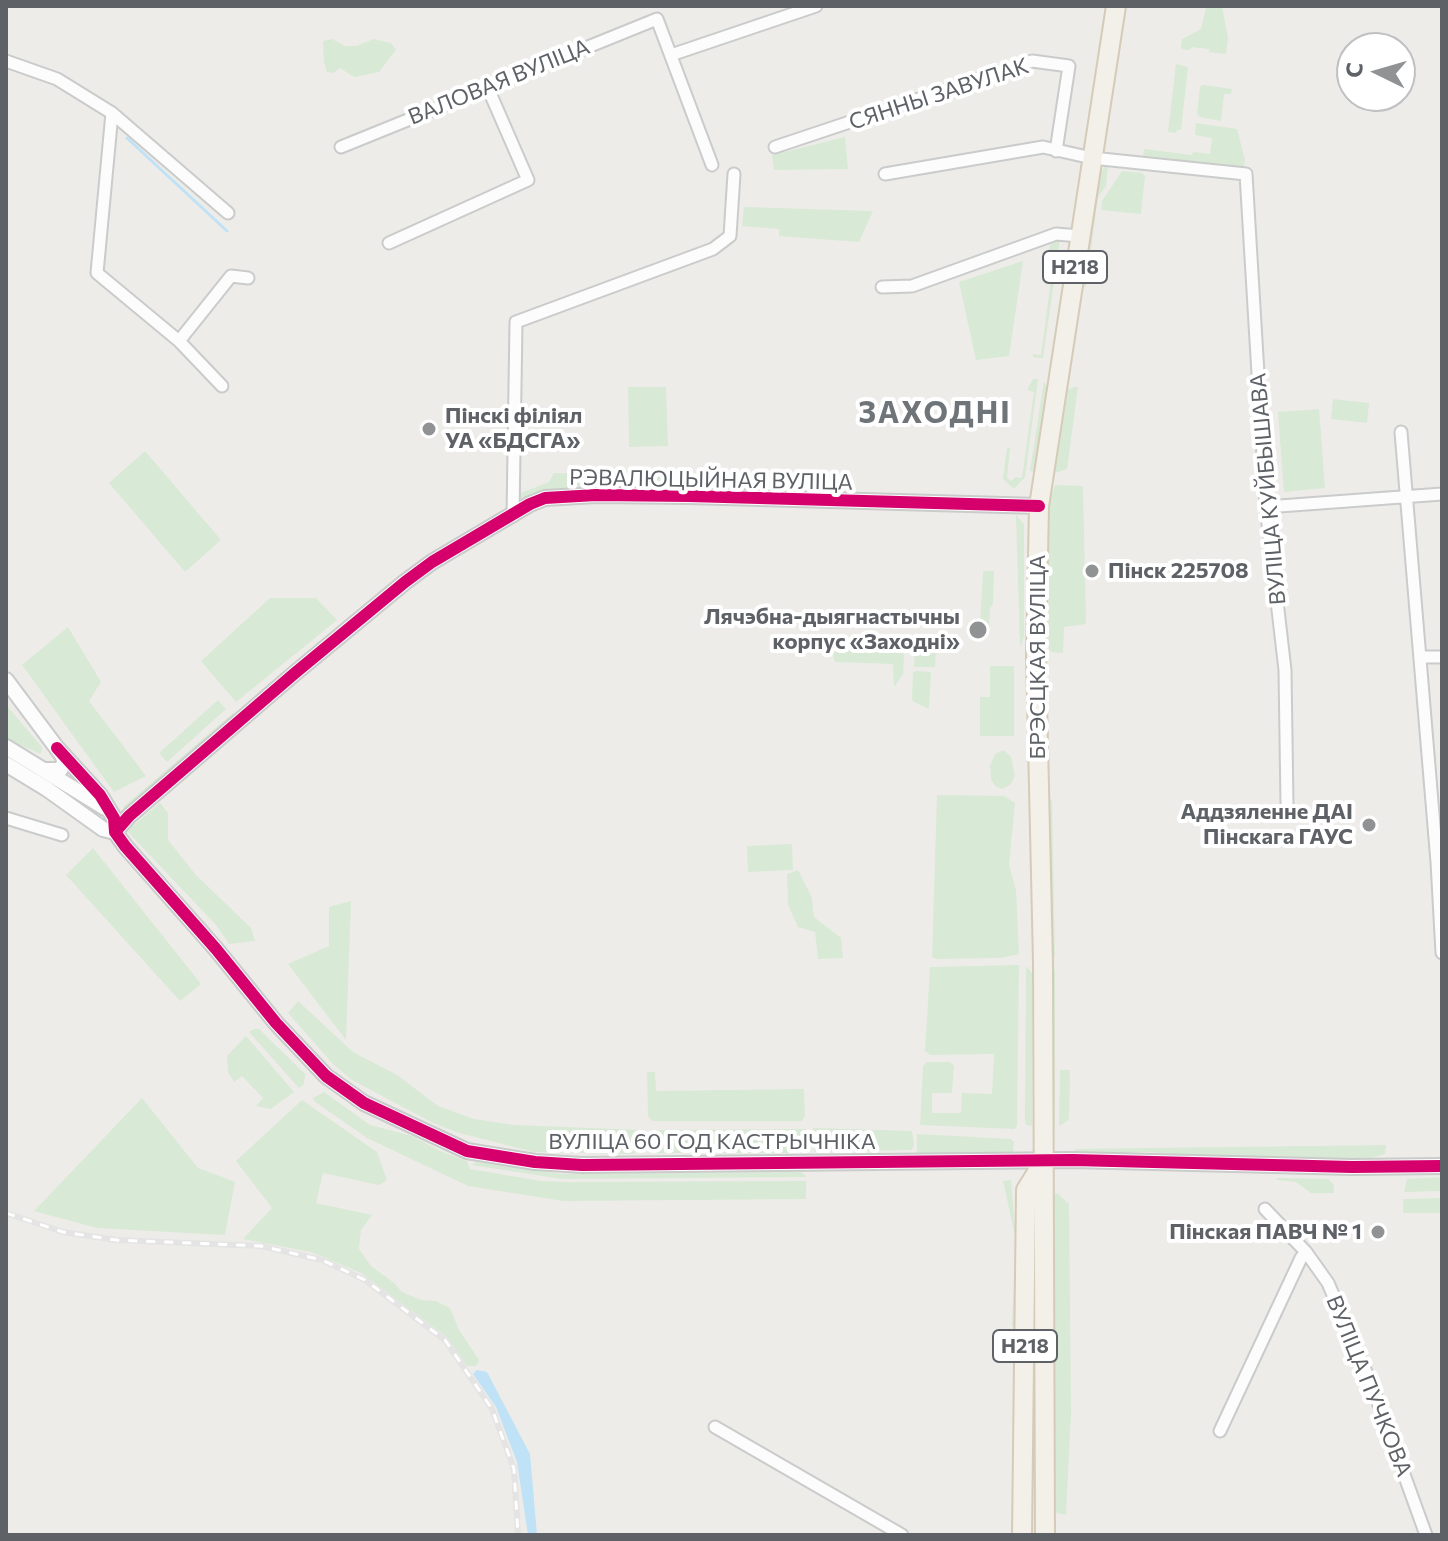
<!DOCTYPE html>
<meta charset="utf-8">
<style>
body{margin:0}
#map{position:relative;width:1448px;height:1541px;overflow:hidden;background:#eeece9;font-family:Commissioner,sans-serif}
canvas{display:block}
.frame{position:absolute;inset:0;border:8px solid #5e6267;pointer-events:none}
.north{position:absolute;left:1336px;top:32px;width:80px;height:80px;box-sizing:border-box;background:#fff;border:2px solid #bfc0c2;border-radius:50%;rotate:275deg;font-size:22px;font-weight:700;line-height:32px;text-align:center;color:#5e6267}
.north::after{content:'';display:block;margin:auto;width:28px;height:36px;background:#909294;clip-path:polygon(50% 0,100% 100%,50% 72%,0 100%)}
</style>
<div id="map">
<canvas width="1448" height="1541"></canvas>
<div class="frame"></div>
<div class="north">С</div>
</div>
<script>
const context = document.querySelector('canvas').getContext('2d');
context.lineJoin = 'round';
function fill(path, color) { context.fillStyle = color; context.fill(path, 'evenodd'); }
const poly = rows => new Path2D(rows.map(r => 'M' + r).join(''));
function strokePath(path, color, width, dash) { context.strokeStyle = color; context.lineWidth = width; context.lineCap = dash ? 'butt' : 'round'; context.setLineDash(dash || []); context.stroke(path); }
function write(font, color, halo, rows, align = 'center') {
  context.font = font + ' Commissioner,sans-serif'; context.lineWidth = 8; context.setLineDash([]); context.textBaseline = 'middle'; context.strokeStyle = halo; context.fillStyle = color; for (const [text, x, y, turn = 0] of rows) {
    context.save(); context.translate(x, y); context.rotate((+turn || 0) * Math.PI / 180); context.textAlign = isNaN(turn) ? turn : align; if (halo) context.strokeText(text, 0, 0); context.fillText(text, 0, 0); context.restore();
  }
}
const green = poly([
 [1222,6,1228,38,1226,54,1209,52,1209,49,1191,47,1190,50,1181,49,1182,39,1201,29,1206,7],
 [332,39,345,46,357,46,373,39,391,43,396,50,379,72,354,77,340,68,334,73,327,72,324,62,323,41],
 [1176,64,1188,67,1181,130,1177,130,1176,133,1168,132],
 [1203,85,1232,89,1231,94,1224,94,1221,121,1200,117,1197,114,1200,87],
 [1196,123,1237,129,1245,160,1243,170,1143,159,1144,149,1192,155,1193,152,1210,154,1212,138,1195,135],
 [845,137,848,169,774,170,772,155],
 [1105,166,1108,166,1106,186,1098,197,1086,287,1084,287,1099,176],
 [1122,171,1142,173,1145,176,1141,214,1101,210,1102,201],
 [744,207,873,211,859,242,779,236,779,229,742,226],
 [1056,240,1060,240,1043,358,1033,357,1033,354,1041,355,1054,257,1047,255,1050,245],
 [1023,261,1009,356,976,360,959,282],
 [1033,379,1038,379,1025,477,1014,489,1003,479,1007,448,1010,448,1007,478,1012,481,1015,477,1022,478,1034,392,1027,390],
 [1044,381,1047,388,1035,472,1030,471],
 [628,387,666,387,668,446,629,447],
 [1074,387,1078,387,1067,469,1055,473,1068,390],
 [1333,399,1369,403,1367,423,1331,419],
 [1319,409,1325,488,1284,492,1278,412],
 [145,451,221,540,185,572,109,483],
 [554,473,715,477,715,491,571,488,518,499,516,495,549,482],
 [1055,485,1083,486,1086,624,1064,627,1063,653,1051,652,1047,645,1048,508],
 [1016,515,1024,524,1024,637,1020,647],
 [983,571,994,571,993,604,990,608,989,625,980,624],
 [270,598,316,598,337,620,236,702,201,661],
 [68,627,101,682,89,701,146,776,114,792,22,665],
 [917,649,936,650,935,667,914,667,915,650],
 [836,651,901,652,904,655,903,674,894,687,893,664,835,662,833,653],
 [990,666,1014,666,1014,736,980,736,980,697,990,697],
 [916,671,931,672,929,709,914,702,912,699,913,673],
 [218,700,226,709,167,762,159,753],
 [6,705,42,747,41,754,6,739],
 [233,713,234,718,127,810,123,807],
 [1004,750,1011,757,1015,776,1010,785,1002,789,995,786,991,779,990,766,995,754],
 [1045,794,1052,801,1055,957,1050,957],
 [937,795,1004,796,1015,803,1009,865,1016,890,1019,954,1001,958,937,959,932,957],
 [160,803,168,813,168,840,196,875,251,928,255,941,229,944,216,925,127,831],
 [792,844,793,870,748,872,747,846],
 [93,848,201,984,180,1001,66,875],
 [798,870,812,898,814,917,841,938,843,958,818,959,815,932,798,927,788,905,787,874],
 [351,901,346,1040,288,964,329,946,329,907],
 [1019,965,1017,1126,1014,1129,920,1125,923,1066,927,1062,950,1062,954,1066,952,1093,932,1093,932,1113,961,1113,962,1093,992,1094,994,1054,930,1055,925,1051,930,967],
 [1026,966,1032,973,1032,1126,1026,1125,1025,1119],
 [1055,969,1055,1126,1052,1129,1051,972],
 [298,1001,353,1052,397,1075,438,1106,474,1119,514,1125,640,1130,640,1150,633,1154,534,1152,459,1133,433,1123,352,1080,333,1064,288,1013],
 [254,1029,259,1029,305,1074,304,1084,299,1088,249,1032],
 [246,1036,294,1092,271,1109,256,1106,263,1098,242,1076,234,1082,228,1072,227,1056],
 [1060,1070,1070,1070,1069,1120,1059,1126],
 [647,1072,655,1072,656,1091,804,1089,805,1116,802,1121,652,1121,648,1116],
 [324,1092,370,1125,412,1136,440,1151,467,1161,470,1169,541,1181,567,1182,806,1181,806,1199,563,1201,468,1186,367,1138,314,1101,313,1098],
 [142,1098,198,1168,235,1182,225,1235,97,1228,34,1211],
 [302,1100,377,1152,387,1180,379,1185,323,1173,316,1203,372,1215,361,1230,359,1249,371,1266,394,1283,402,1292,421,1300,436,1301,450,1308,459,1330,479,1360,476,1366,467,1366,447,1337,361,1273,311,1252,243,1239,272,1208,236,1161],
 [813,1128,912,1131,914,1146,911,1150,815,1152,812,1143],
 [806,1129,803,1148,797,1153,655,1153,649,1149,650,1130],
 [917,1134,1011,1139,1014,1142,1013,1154,917,1153],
 [1386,1145,1385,1154,1362,1160,1218,1157,1148,1152,1075,1154,1075,1149],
 [476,1162,561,1174,801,1172,807,1177,563,1179,471,1165],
 [1442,1177,1442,1191,1404,1192,1407,1179],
 [1276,1178,1328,1179,1334,1185,1334,1193,1311,1193,1296,1182,1277,1180],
 [1011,1180,1018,1267,1017,1333,1012,1325,1016,1240,1003,1181],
 [1051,1193,1058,1194,1069,1204,1071,1414,1066,1515,1057,1513,1054,1508],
 [1442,1198,1442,1213,1403,1213,1403,1199]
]);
const water = poly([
 [477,1370,487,1372,530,1454,537,1535,528,1535,517,1462,496,1407,473,1374]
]);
const stream = poly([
 [127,138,227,231]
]);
const minor = poly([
 [671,55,816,6],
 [6,61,57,79,112,113,228,213],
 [112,113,97,273,179,341,222,386],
 [341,147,657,19,712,165],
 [775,147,1032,61,1069,66,1056,151],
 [885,174,1043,147,1092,158,1246,174,1266,507,1285,670,1287,805],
 [389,243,528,180,487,86],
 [882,287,912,286,1056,234,1080,236],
 [179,341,231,276,248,278],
 [1401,432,1437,862,1442,953],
 [1266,507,1442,494],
 [513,516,516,322,713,249,730,236,734,174],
 [1420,657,1442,657],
 [6,818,62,835],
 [1265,1209,1306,1252,1328,1283,1372,1386,1426,1535],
 [715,1427,902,1535],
 [1220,1431,1301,1258,1306,1252]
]);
const tertiary = poly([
 [6,680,62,755,65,762,60,770,46,770],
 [6,747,105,808],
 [57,748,100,795,114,818,115,832,125,846,216,949,276,1023,326,1076,364,1103,467,1151,535,1162,582,1165,1073,1160,1352,1167,1442,1166],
 [6,764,47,789,103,829,115,832],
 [115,832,129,816,295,673,405,582,432,562,530,504,545,498,596,495,689,496,1039,506]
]);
const primary = poly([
 [1022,1535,1026,1190,1044,1161],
 [1045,1535,1043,962,1036,656,1039,506,1116,6]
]);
const rail = poly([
 [6,1213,63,1232,116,1240,261,1246,322,1260,365,1280,445,1340,492,1409,514,1469,518,1535]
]);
const cycleway = poly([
 [57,748,100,795,114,818,115,832,125,846,216,949,276,1023,326,1076,364,1103,467,1151,535,1162,582,1165,1073,1160,1352,1167,1442,1166],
 [115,832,129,816,295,673,405,582,432,562,530,504,545,498,596,495,689,496,1039,506]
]);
const markers = [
 [429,429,8,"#909294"],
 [1092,571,8,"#909294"],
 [978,630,10,"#909294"],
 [1369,825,8,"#909294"],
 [1378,1232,8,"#909294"]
];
const shields = [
 [1075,267,64],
 [1025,1346,64]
];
const shieldNames = [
 ["Н218",1075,267],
 ["Н218",1025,1346]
];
const streetNames = [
 ["ВАЛОВАЯ ВУЛІЦА",499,82,-22],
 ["СЯННЫ ЗАВУЛАК",939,94,-18],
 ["РЭВАЛЮЦЫЙНАЯ ВУЛІЦА",711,480,1],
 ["ВУЛІЦА КУЙБЫШАВА",1268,489,-95],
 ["БРЭСЦКАЯ ВУЛІЦА",1038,657,-90],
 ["ВУЛІЦА 60 ГОД КАСТРЫЧНІКА",712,1142],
 ["ВУЛІЦА ПУЧКОВА",1369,1386,68]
];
const poiNames = [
 ["Пінскі філіял",445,416,"left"],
 ["УА «БДСГА»",445,441,"left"],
 ["Пінск 225708",1108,571,"left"],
 ["Лячэбна-дыягнастычны",960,617],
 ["корпус «Заходні»",960,642],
 ["Аддзяленне ДАІ",1353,812],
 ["Пінскага ГАУС",1353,837],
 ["Пінская ПАВЧ № 1",1362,1232]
];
const districtNames = [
 ["ЗАХОДНІ",935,413]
];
fill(green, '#d8e9d5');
fill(water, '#bfe2f6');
strokePath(stream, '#bfe2f6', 3);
strokePath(minor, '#cacbcb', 15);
strokePath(tertiary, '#cacbcb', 18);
strokePath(primary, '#d5cbb8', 22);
strokePath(minor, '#fcfcfc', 11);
strokePath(tertiary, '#fcfcfc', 14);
strokePath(primary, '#f3f0e9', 18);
strokePath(rail, '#e3e4e3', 6);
strokePath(rail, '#fff', 3, [9]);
strokePath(cycleway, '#d6006c', 12);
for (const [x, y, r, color] of markers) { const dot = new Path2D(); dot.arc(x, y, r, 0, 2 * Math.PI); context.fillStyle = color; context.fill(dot); strokePath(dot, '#fff', 3); }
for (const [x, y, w] of shields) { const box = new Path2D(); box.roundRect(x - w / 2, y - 16, w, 32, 6); context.fillStyle = '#fff'; context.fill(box); strokePath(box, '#5e6267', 2); }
write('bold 20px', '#5e6267', null, shieldNames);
write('22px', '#5e6267', '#fff', streetNames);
write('bold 22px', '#5e6267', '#fff', poiNames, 'right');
context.letterSpacing = '2px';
write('bold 30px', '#6f7479', '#fff', districtNames);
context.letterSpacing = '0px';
</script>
